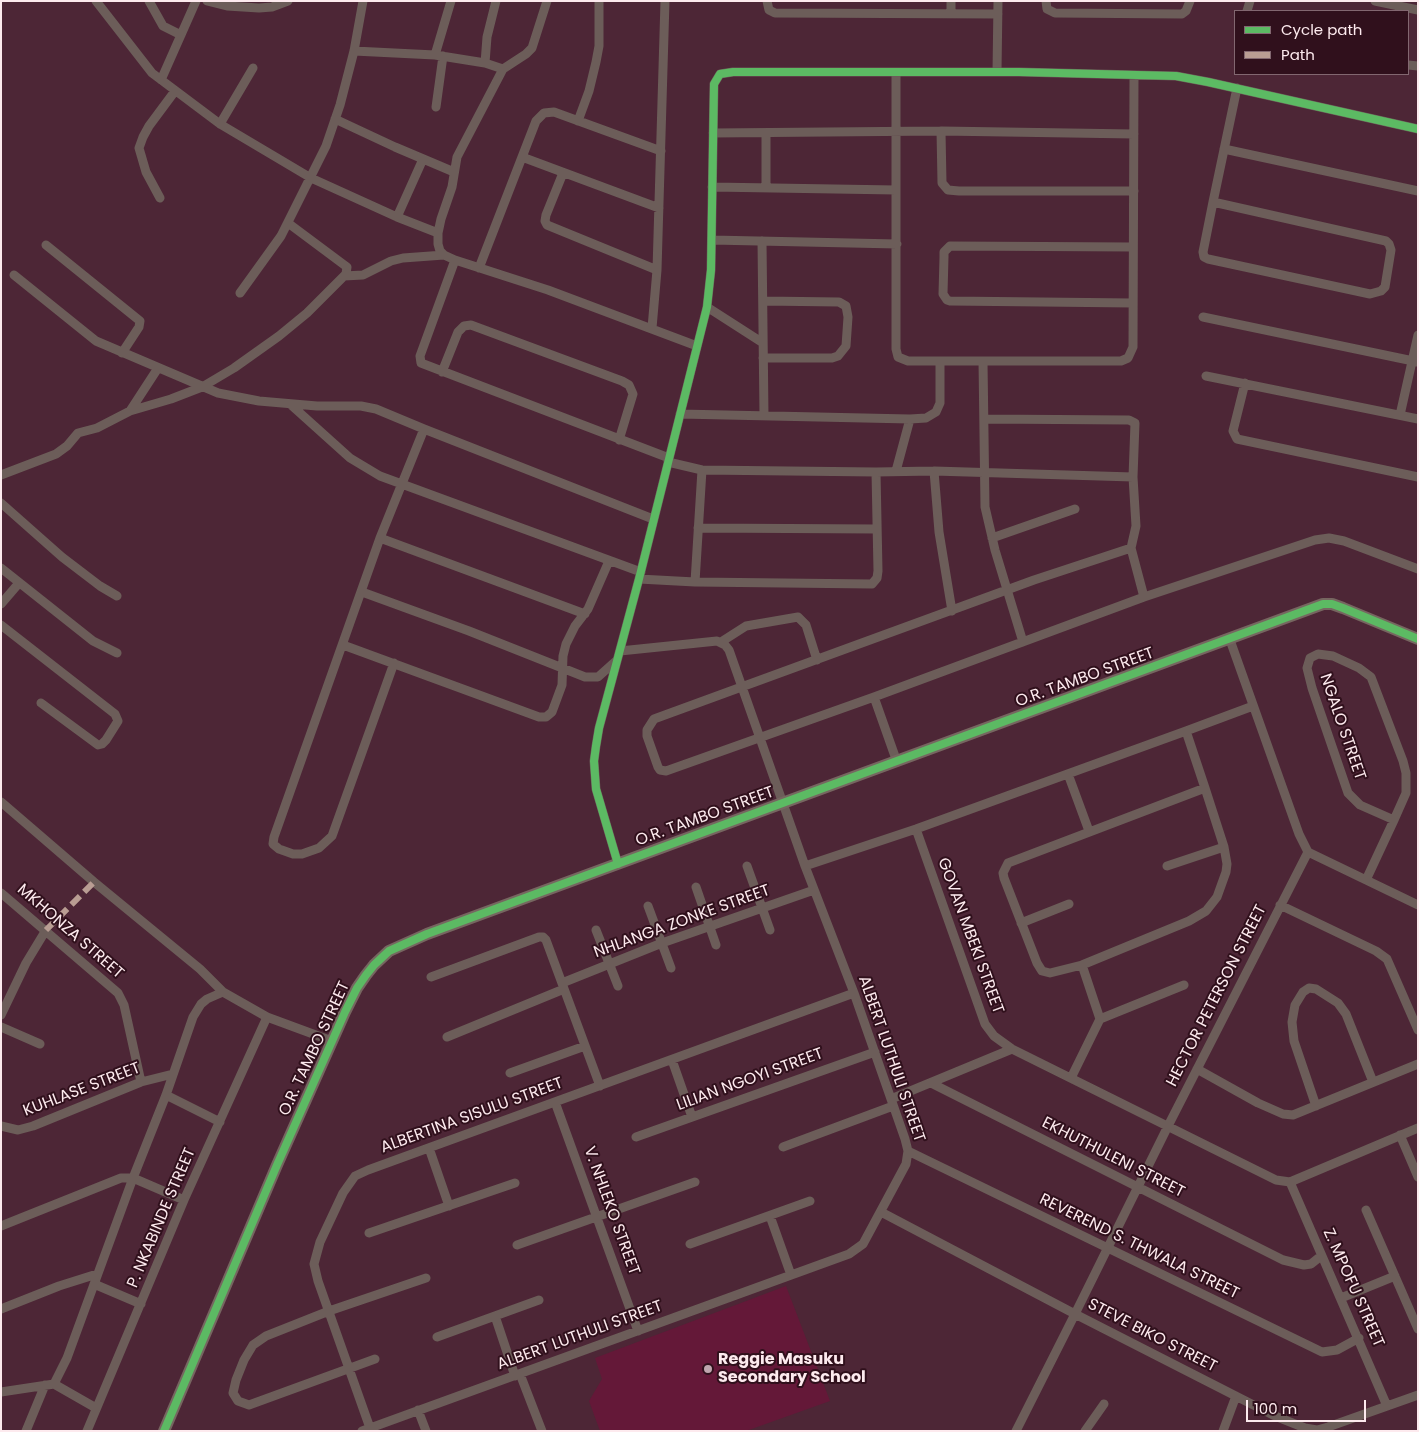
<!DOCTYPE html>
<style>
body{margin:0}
#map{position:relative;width:1419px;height:1432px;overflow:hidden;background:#4d2636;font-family:Poppins,sans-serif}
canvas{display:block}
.frame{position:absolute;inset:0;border:2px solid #fdeaee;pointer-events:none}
.legend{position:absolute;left:1234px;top:10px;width:175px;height:65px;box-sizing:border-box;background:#30101c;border:1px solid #826770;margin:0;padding:6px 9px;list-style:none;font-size:15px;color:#fdeaee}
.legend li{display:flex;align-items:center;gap:10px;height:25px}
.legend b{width:25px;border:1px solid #826770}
.scale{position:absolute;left:1246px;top:1400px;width:120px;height:22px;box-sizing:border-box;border:2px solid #fdeaee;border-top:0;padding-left:6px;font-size:15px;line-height:18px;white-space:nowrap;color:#fdeaee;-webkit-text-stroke:4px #30101c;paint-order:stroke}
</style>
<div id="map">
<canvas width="1419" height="1432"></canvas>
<div class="frame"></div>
<ul class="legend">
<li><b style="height:6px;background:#5cba63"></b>Cycle path</li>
<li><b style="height:6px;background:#b99d93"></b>Path</li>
</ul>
<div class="scale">100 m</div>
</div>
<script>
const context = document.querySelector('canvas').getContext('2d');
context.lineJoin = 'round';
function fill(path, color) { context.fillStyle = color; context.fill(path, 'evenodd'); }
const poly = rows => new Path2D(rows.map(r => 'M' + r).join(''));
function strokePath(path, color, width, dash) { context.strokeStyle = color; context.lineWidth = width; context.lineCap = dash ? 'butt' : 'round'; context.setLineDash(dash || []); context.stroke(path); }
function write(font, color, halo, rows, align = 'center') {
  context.font = font + ' Poppins,sans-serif'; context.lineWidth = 4; context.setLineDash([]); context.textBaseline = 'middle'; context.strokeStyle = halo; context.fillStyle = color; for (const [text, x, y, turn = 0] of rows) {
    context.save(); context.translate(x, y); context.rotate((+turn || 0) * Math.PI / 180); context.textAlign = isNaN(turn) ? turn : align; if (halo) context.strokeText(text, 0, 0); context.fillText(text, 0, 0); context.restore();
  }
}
const built = poly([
 [786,1286,830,1401,746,1431,600,1431,589,1401,602,1379,595,1358]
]);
const street = poly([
 [96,1,152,73,220,124,311,178,397,217,438,233],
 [149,1,163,26,181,35],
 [207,1,227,6,259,8,272,7,288,1],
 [547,1,532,48,526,54,503,69,457,157,452,187,441,219,438,233,438,244,440,251,444,255,455,260,548,290,697,346],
 [767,1,769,10,775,13,998,14],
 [1046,1,1047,9,1055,13,1182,14,1186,11,1190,1],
 [1375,1,1418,10],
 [1247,11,1250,1],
 [951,13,951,1],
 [354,51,435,55,485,63,503,69],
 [435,55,451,1],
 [485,63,487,37,496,1],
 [1408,65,1418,66],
 [997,72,998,1],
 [896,73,896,349,898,357,908,361,1121,361,1128,358,1133,347,1134,75],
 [161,80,196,1],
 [436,107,443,56],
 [335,119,395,147,454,172],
 [578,121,589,91,596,62,599,46,599,1],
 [220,124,253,68],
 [941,131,942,183,948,190,959,191,1134,191],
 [713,133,941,131,1134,134],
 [766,133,766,187],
 [1224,149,1418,191],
 [522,157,659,208],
 [563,173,546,215,545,221,547,225,657,270],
 [712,187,896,190],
 [160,198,146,172,139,148,143,137,149,126,175,91],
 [1213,202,1386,241,1389,244,1391,250,1385,287,1381,291,1370,294,1208,259,1204,257,1203,252,1213,202,1237,88],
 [397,217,423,159],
 [712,240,897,244],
 [762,241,764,416],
 [46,245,140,321,139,327,122,353],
 [455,260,420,356,421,363,669,458],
 [479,268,536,121,544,113,554,112,661,151],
 [14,275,96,341,218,393,259,401,317,406,361,406,376,409,424,429,653,519],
 [344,276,363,275,391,261,403,258,444,255],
 [240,293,281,236,326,146,340,105,354,51,363,1],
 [763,301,839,302,846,306,848,317,846,346,838,356,832,358,763,358],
 [1133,303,950,301,947,300,943,294,944,257,944,252,950,246,1133,247],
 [707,307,763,343],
 [1203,317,1418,362],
 [652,328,657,270,665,1],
 [983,361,985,507,995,550,1023,642],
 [442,372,458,332,464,326,471,325,622,381,629,385,633,394,619,440],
 [1206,376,1418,419],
 [1245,383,1233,431,1237,439,1418,477],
 [290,404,350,458,380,476,641,572],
 [130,411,171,399,202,387,234,368,279,336,307,313,346,274,347,267,288,223],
 [680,414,910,419,926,418,936,412,940,403,940,361],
 [1400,415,1418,335],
 [984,419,1129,420,1135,423,1133,477,1136,526,1131,548,1144,597],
 [668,462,702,470,876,472,934,471,1133,477],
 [896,471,910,419],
 [934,471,939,532,952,611],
 [1,475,56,454,67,446,78,433,97,428,130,411,158,368],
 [1,503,62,557,100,586,117,596],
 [698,528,877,529],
 [380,538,585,614],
 [992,538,1075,509],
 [1131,548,1034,580,654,719,647,730,647,736,658,767,660,770,666,771,874,697,1144,597,1315,540,1329,538,1344,541,1418,569],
 [1,568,93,641,117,653],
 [639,579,695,582,872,584,877,578,878,571,876,472],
 [695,582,702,470],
 [362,592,469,631,585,677,598,677,617,660],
 [1,604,19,583],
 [1,625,115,714,118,721,106,740,102,744,98,745,41,703],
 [721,642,746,626,798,617,806,625,817,660],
 [343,645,539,717,546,717,552,712,562,685,563,656,566,644,575,626,588,609,609,561],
 [394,663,332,836,319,848,302,854,293,854,279,849,273,844,274,837,380,538,424,429],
 [874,697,897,762],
 [1186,731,1205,788,1224,847,1227,864,1226,872,1217,897,1206,911,1189,921,1082,965,1050,973,1042,971,1037,963,1004,878,1003,873,1008,863,1205,788],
 [1068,774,1089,831],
 [1,802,94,882,200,969,223,992,267,1017,332,1041],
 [916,829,985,1024,994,1036,1012,1049,1276,1180,1290,1182,1418,1128],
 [1308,852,1418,905],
 [618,864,596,789,594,761,596,746,599,728,639,579,707,307,711,270,714,84,720,74,733,72,1019,72,1176,76,1208,82,1418,129],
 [747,866,770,930],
 [805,866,916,829,1186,731,1253,706],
 [1167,866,1224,847],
 [1366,880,1394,820,1406,793,1406,773,1403,761,1371,677,1359,668,1333,656,1318,654,1310,658,1307,668,1312,688,1348,793,1360,805,1394,820],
 [696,887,716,945],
 [1,893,118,993,124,1005,141,1082],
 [1280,905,1376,951,1387,959,1418,1030],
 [648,906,671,968],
 [1021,923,1069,904],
 [596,930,618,986],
 [431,977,539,937,543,937,546,940,600,1086],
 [562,983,662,943,814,890],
 [1,1015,26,963,46,930],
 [1100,1019,1184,985],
 [1,1027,40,1044],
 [447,1037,564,989],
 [672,1060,692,1117],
 [1197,1069,1258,1103,1283,1114,1293,1115,1418,1064],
 [510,1073,585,1046],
 [1071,1078,1100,1019,1082,965],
 [931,1083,1283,1260,1304,1265,1311,1264,1321,1256],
 [166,1095,220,1122],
 [891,1099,1012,1049],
 [555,1102,638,1331],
 [1316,1106,1294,1041,1292,1022,1295,1005,1303,992,1309,988,1316,989,1338,1003,1346,1014,1373,1082],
 [1,1126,18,1130,33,1126,141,1082,173,1074],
 [1400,1135,1418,1177],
 [636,1137,875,1052],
 [783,1147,893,1106],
 [429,1148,449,1206],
 [908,1151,1322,1352,1337,1350,1359,1338],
 [1290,1182,1387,1406],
 [1366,1210,1418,1329],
 [881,1212,1075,1314,1275,1416,1305,1428,1317,1430,1328,1427,1418,1395],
 [770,1216,791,1275],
 [1,1226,121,1178,133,1178,184,1200],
 [369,1233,515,1183],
 [690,1244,810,1201],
 [517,1245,695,1182],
 [94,1284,141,1304],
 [1341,1298,1395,1276],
 [1,1309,59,1286,97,1274],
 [495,1316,515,1376],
 [437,1337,539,1300],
 [375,1359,249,1405,238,1401,233,1393,236,1380,244,1360,253,1345,266,1336,329,1311,426,1278],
 [520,1374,542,1431],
 [54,1384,67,1358,133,1178,166,1095,193,1017,201,1004,207,999,223,992],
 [54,1384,96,1408],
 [1,1392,54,1384],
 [418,1410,426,1431],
 [370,1428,318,1281,314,1264,320,1242,343,1193,355,1176,368,1170,854,993],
 [26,1431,45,1385],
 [87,1431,184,1200,267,1017],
 [362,1431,849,1254,863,1244,906,1164,908,1151,905,1139,854,993,805,866,729,650,725,645,717,641,620,651],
 [1016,1431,1075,1314,1168,1126,1308,852,1299,834,1230,640],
 [1085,1431,1104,1404],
 [1223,1431,1236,1396]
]);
const secondary = poly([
 [164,1431,277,1165,345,1012,357,988,366,975,374,965,389,951,427,934,1323,604,1332,604,1343,608,1418,639]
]);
const quiet = poly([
 [46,930,94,882]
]);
const cycleway = poly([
 [618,864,596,789,594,761,596,746,599,728,639,579,707,307,711,270,714,84,720,74,733,72,1019,72,1176,76,1208,82,1418,129],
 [164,1431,277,1165,345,1012,357,988,366,975,374,965,389,951,427,934,1323,604,1332,604,1343,608,1418,639]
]);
const markers = [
 [708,1369,5,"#bfa5ae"]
];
const streetNames = [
 ["O.R. TAMBO STREET",1085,678,-20],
 ["NGALO STREET",1342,727,71],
 ["O.R. TAMBO STREET",705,817,-20],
 ["NHLANGA ZONKE STREET",682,922,-20],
 ["MKHONZA STREET",70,932,41],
 ["GOVAN MBEKI STREET",970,936,70],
 ["HECTOR PETERSON STREET",1217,996,-63],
 ["O.R. TAMBO STREET",315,1049,-65],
 ["ALBERT LUTHULI STREET",891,1059,71],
 ["LILIAN NGOYI STREET",750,1080,-20],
 ["KUHLASE STREET",82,1090,-21],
 ["ALBERTINA SISULU STREET",472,1116,-20],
 ["EKHUTHULENI STREET",1113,1158,27],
 ["V. NHLEKO STREET",611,1211,70],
 ["P. NKABINDE STREET",162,1218,-67],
 ["REVEREND S. THWALA STREET",1139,1247,26],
 ["Z. MPOFU STREET",1353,1288,66],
 ["ALBERT LUTHULI STREET",580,1336,-20],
 ["STEVE BIKO STREET",1152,1336,27]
];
const poiNames = [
 ["Reggie Masuku",718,1360],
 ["Secondary School",718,1378]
];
fill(built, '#641838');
strokePath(street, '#6c5d59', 9);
strokePath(secondary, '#766660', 12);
strokePath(quiet, '#b99d93', 6, [12, 6]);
strokePath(cycleway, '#5cba63', 8);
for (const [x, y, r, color] of markers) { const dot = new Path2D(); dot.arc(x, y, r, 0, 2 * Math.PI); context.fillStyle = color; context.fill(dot); strokePath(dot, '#30101c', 2); }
write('16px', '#fdeaee', '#30101c', streetNames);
write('bold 16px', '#fdeaee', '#30101c', poiNames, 'left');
</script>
